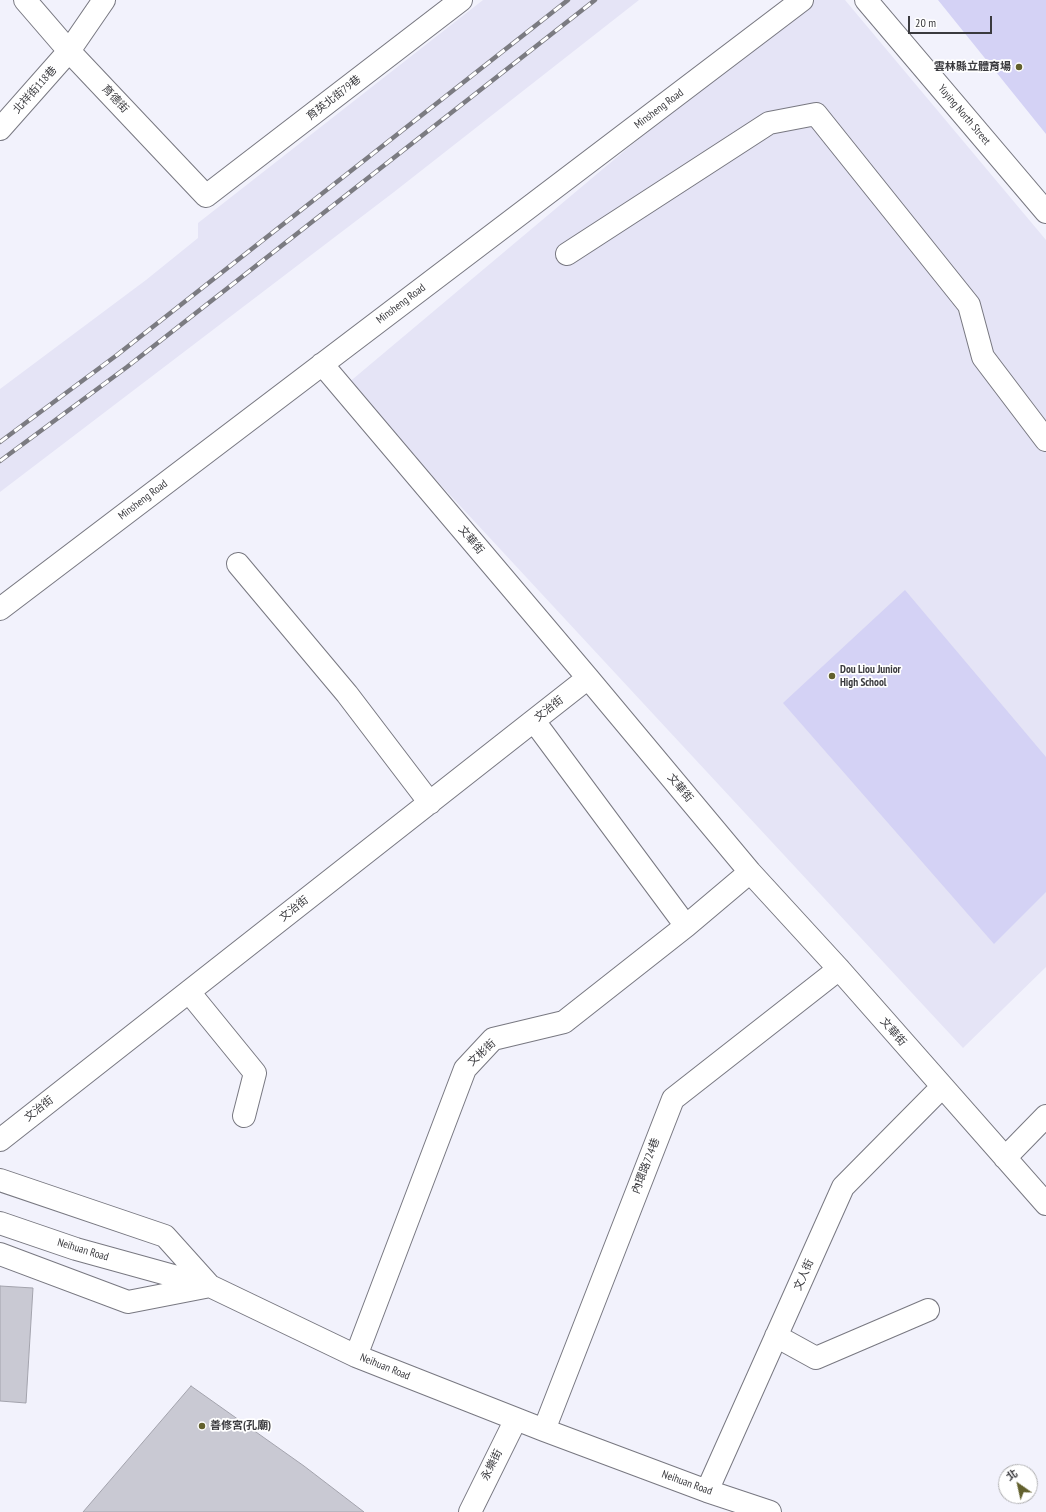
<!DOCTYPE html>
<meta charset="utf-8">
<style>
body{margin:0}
#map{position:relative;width:1046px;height:1512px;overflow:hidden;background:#f2f2fc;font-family:"PT Sans Narrow","Noto Sans TC",sans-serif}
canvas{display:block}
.north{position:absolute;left:998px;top:1464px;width:40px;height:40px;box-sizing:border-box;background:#fff;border:1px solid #b0b0b2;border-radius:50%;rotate:326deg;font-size:11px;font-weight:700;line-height:16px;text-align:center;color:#3a3a3e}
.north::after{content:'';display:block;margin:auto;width:14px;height:18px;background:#62602d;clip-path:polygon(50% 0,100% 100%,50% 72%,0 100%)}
.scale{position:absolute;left:908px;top:16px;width:84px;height:18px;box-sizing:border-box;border:2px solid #3a3a3e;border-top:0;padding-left:5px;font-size:12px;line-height:14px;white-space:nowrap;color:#3a3a3e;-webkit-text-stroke:3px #fff;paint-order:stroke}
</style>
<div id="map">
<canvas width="1046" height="1512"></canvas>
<div class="north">北</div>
<div class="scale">20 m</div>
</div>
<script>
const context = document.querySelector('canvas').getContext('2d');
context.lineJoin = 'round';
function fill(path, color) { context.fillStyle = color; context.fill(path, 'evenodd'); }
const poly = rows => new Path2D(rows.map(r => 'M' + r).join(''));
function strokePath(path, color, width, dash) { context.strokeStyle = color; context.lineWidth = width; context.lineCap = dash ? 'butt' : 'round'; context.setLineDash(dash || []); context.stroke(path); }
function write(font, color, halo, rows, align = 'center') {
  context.font = font + ' "PT Sans Narrow","Noto Sans TC",sans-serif'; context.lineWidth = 3.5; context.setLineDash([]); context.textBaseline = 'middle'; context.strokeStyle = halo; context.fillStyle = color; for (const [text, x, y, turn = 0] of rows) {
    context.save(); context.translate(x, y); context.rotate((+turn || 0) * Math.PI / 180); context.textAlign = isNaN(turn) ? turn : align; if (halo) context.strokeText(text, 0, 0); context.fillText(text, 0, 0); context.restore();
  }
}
const built = poly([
 [483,0,639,0,394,192,0,492,0,389,146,280,198,238,198,223],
 [804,0,845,0,1046,240,1046,967,963,1048,347,384]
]);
const green = poly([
 [938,0,1046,0,1046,134],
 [905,590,1046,757,1046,892,994,944,783,703]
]);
const building = poly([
 [0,1286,33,1288,26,1403,0,1401,0,1286],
 [191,1386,304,1466,364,1512,83,1512,191,1386]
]);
const minor = poly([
 [25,0,69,51,206,196,461,0],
 [866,0,1046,212],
 [0,129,69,51,104,0],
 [567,254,769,123,816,114,969,305,983,357,1046,440],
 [322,364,588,678,750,872,839,969,1046,1204],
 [238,564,347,694,430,803],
 [0,609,802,0],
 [534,721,686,926],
 [189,992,255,1073,244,1116],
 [0,1140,588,678],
 [1005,1158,1046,1116],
 [0,1180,165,1236,210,1286],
 [0,1223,76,1249,210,1286,356,1356,544,1430,707,1491,770,1512],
 [0,1254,128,1302,205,1287],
 [776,1336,816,1358,928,1310],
 [356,1356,465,1069,493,1039,564,1022,686,926,750,872],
 [544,1430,673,1099,839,969],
 [707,1491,843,1187,942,1087],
 [470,1512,516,1419]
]);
const rail = poly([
 [0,442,117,355,568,0],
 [0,461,127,367,595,0]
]);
const markers = [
 [1019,67,4,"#62602d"],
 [832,676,4,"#62602d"],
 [202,1426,4,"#62602d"]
];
const poiNames = [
 ["雲林縣立體育場",1011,67,"right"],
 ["Dou Liou Junior",840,670],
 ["High School",840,683],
 ["善修宮(孔廟)",210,1426]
];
const streetNames = [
 ["北祥街118巷",35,90,-48],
 ["育英北街79巷",334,98,-38],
 ["育德街",115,99,47],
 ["Minsheng Road",659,109,-37],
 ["Yuying North Street",964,115,50],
 ["Minsheng Road",401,304,-37],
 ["Minsheng Road",143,500,-37],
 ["文華街",471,540,50],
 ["文治街",549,709,-38],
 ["文華街",680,788,50],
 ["文治街",294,909,-38],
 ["文華街",893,1032,49],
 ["文彬街",482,1053,-43],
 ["文治街",39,1109,-38],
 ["內環路724巷",646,1166,-69],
 ["Neihuan Road",83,1250,17],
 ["文人街",804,1275,-66],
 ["Neihuan Road",385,1367,22],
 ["永樂街",492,1465,-63],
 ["Neihuan Road",687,1483,20]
];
fill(built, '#e5e4f6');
fill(green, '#d4d2f5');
fill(building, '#c9c9d3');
strokePath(building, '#a3a3ad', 1);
strokePath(minor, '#787881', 24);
strokePath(minor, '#fff', 22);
strokePath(rail, '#7b7b81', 4.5);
strokePath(rail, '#fff', 3, [9]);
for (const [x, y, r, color] of markers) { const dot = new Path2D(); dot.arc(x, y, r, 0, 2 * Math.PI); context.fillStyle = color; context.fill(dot); strokePath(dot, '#fff', 1.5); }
write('bold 11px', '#3a3a3e', '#fff', poiNames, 'left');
write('11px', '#3a3a3e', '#fff', streetNames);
</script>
